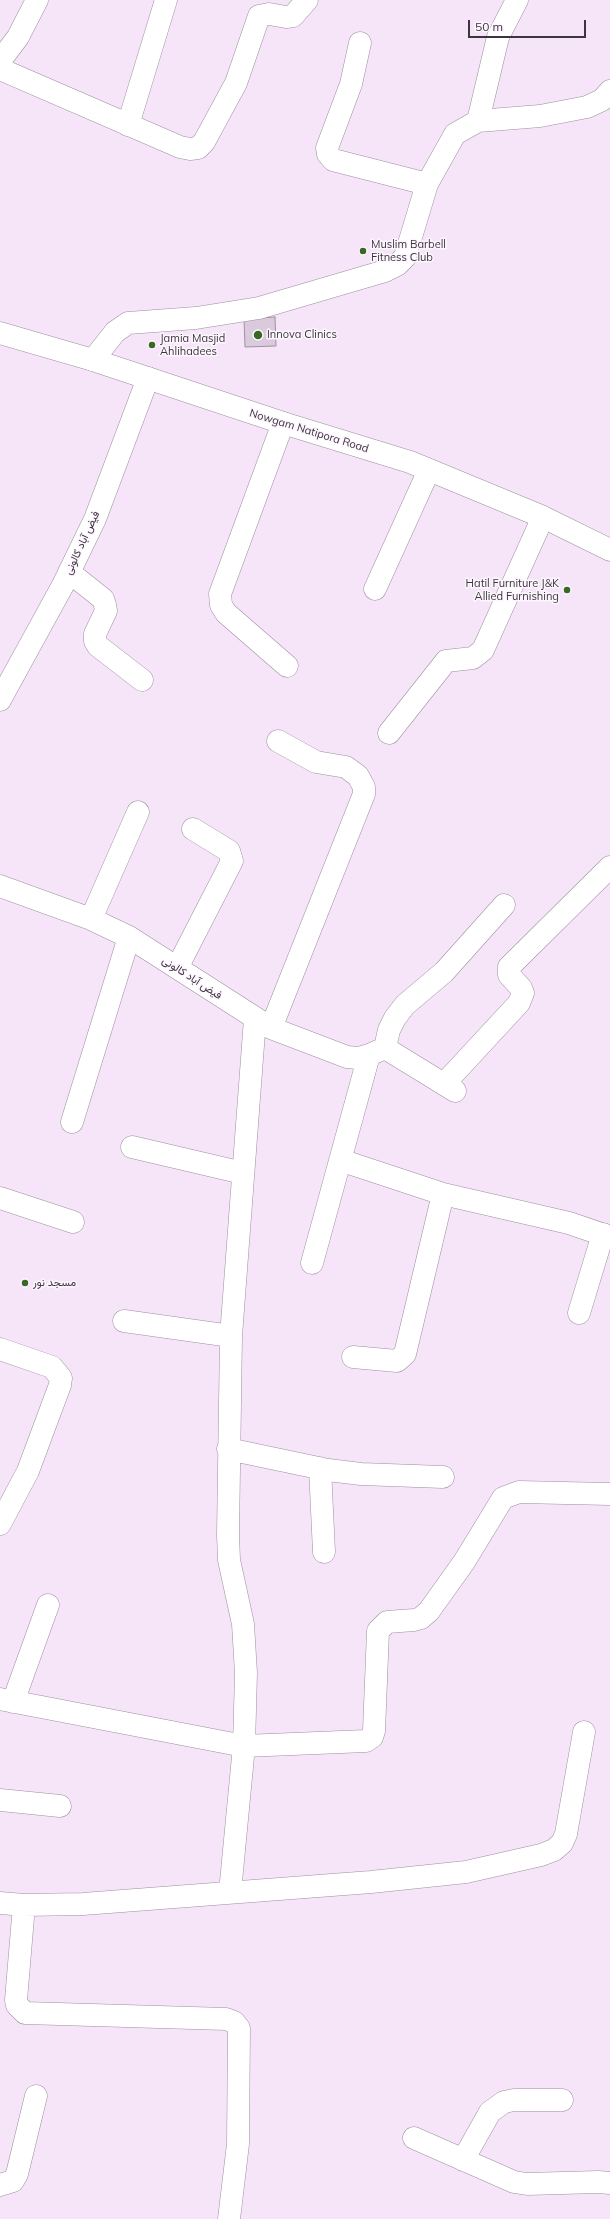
<!DOCTYPE html>
<meta charset="utf-8">
<style>
body{margin:0}
#map{position:relative;width:610px;height:2219px;overflow:hidden;background:#f6e5f8;font-family:Mulish,sans-serif}
canvas{display:block}
.scale{position:absolute;left:468px;top:20px;width:118px;height:18px;box-sizing:border-box;border:2px solid #3c353d;border-top:0;padding-left:5px;font-size:12px;line-height:14px;white-space:nowrap;color:#3c353d;-webkit-text-stroke:3px #fdf6fe;paint-order:stroke}
</style>
<div id="map">
<canvas width="610" height="2219"></canvas>
<div class="scale">50 m</div>
</div>
<script>
const context = document.querySelector('canvas').getContext('2d');
context.lineJoin = 'round';
function fill(path, color) { context.fillStyle = color; context.fill(path, 'evenodd'); }
const poly = rows => new Path2D(rows.map(r => 'M' + r).join(''));
function strokePath(path, color, width, dash) { context.strokeStyle = color; context.lineWidth = width; context.lineCap = dash ? 'butt' : 'round'; context.setLineDash(dash || []); context.stroke(path); }
function write(font, color, halo, rows, align = 'center') {
  context.font = font + ' Mulish,Vazirmatn,sans-serif'; context.lineWidth = 3; context.setLineDash([]); context.textBaseline = 'middle'; context.strokeStyle = halo; context.fillStyle = color; for (const [text, x, y, turn = 0] of rows) {
    context.save(); context.translate(x, y); context.rotate((+turn || 0) * Math.PI / 180); context.textAlign = isNaN(turn) ? turn : align; if (halo) context.strokeText(text, 0, 0); context.fillText(text, 0, 0); context.restore();
  }
}
const building = poly([
 [275,317,276,346,245,347,244,319,275,317]
]);
const minor = poly([
 [360,43,351,84,327,148,328,154,333,160,427,184],
 [0,61,18,37,37,0],
 [0,69,180,147,190,149,198,148,204,142,236,83,259,16,269,14,286,17,293,16,307,0],
 [478,121,498,37,517,0],
 [128,125,166,0],
 [93,360,115,332,128,323,196,318,259,308,385,271,397,265,405,257,427,184,455,134,478,121,540,116,587,107,602,100,610,91],
 [283,423,220,594,221,605,226,613,287,666],
 [69,572,103,599,105,605,106,611,95,634,95,641,98,646,142,680],
 [375,589,429,470],
 [0,700,63,585,95,519,148,378],
 [389,733,446,661,473,658,483,650,543,517],
 [0,886,91,919,129,937,271,1028,347,1057,358,1058,369,1055,385,1048],
 [91,919,138,812],
 [177,968,232,861,229,851,193,829],
 [271,1028,364,794,364,787,358,776,346,767,316,762,278,741],
 [385,1048,389,1030,395,1018,405,1005,444,972,504,905],
 [385,1048,455,1091],
 [444,1084,519,1003,523,993,521,988,509,975,509,967,610,867],
 [72,1122,129,937],
 [132,1147,243,1173],
 [340,1160,443,1194,569,1223,610,1237],
 [0,1198,73,1222],
 [312,1263,369,1055],
 [579,1313,603,1234],
 [124,1321,231,1336],
 [0,1349,52,1367,61,1378,60,1385,28,1471,0,1524],
 [353,1357,397,1361,405,1354,443,1194],
 [228,1449,328,1470,361,1474,443,1477],
 [320,1468,324,1552],
 [0,1699,244,1746,366,1741,372,1737,374,1731,378,1631,387,1622,414,1620,421,1618,429,1611,464,1562,503,1498,519,1492,610,1494],
 [13,1702,48,1605],
 [0,1800,60,1806],
 [230,1892,244,1746,246,1673,243,1624,229,1560,228,1535,231,1336,255,1019],
 [0,1903,24,1905,83,1904,371,1882,466,1872,541,1855,554,1850,562,1843,566,1834,584,1732],
 [24,1905,16,2000,17,2005,25,2013,226,2019,234,2022,239,2028,238,2144,229,2219],
 [414,2138,514,2182,527,2184,598,2182,610,2183],
 [463,2160,490,2112,504,2102,514,2100,562,2100],
 [0,2185,13,2181,17,2174,36,2096]
]);
const major = poly([
 [0,333,93,360,283,423,410,462,543,517,610,550]
]);
const markers = [
 [363,251,4,"#3a6726"],
 [258,335,5,"#3a6726"],
 [152,345,4,"#3a6726"],
 [567,590,4,"#3a6726"],
 [25,1283,4,"#3a6726"]
];
const poiNames = [
 ["Muslim Barbell",371,245],
 ["Fitness Club",371,258],
 ["Innova Clinics",267,335],
 ["Jamia Masjid",160,339],
 ["Ahlihadees",160,352],
 ["Hatil Furniture J&K",559,584,"right"],
 ["Allied Furnishing",559,597,"right"],
 ["مسجد نور",33,1283]
];
const streetNames = [
 ["Nowgam Natipora Road",309,431,17],
 ["فیض آباد کالونی",82,543,-65],
 ["فیض آباد کالونی",192,978,33]
];
fill(building, '#dacadc');
strokePath(building, '#9f90a2', 1);
strokePath(minor, '#9d8e9f', 23);
strokePath(major, '#9d8e9f', 23);
strokePath(minor, '#fff', 22);
strokePath(major, '#fff', 22);
for (const [x, y, r, color] of markers) { const dot = new Path2D(); dot.arc(x, y, r, 0, 2 * Math.PI); context.fillStyle = color; context.fill(dot); strokePath(dot, '#fdf6fe', 1.5); }
write('11px', '#3c353d', '#fdf6fe', poiNames, 'left');
write('11px', '#3c353d', '#fdf6fe', streetNames);
</script>
